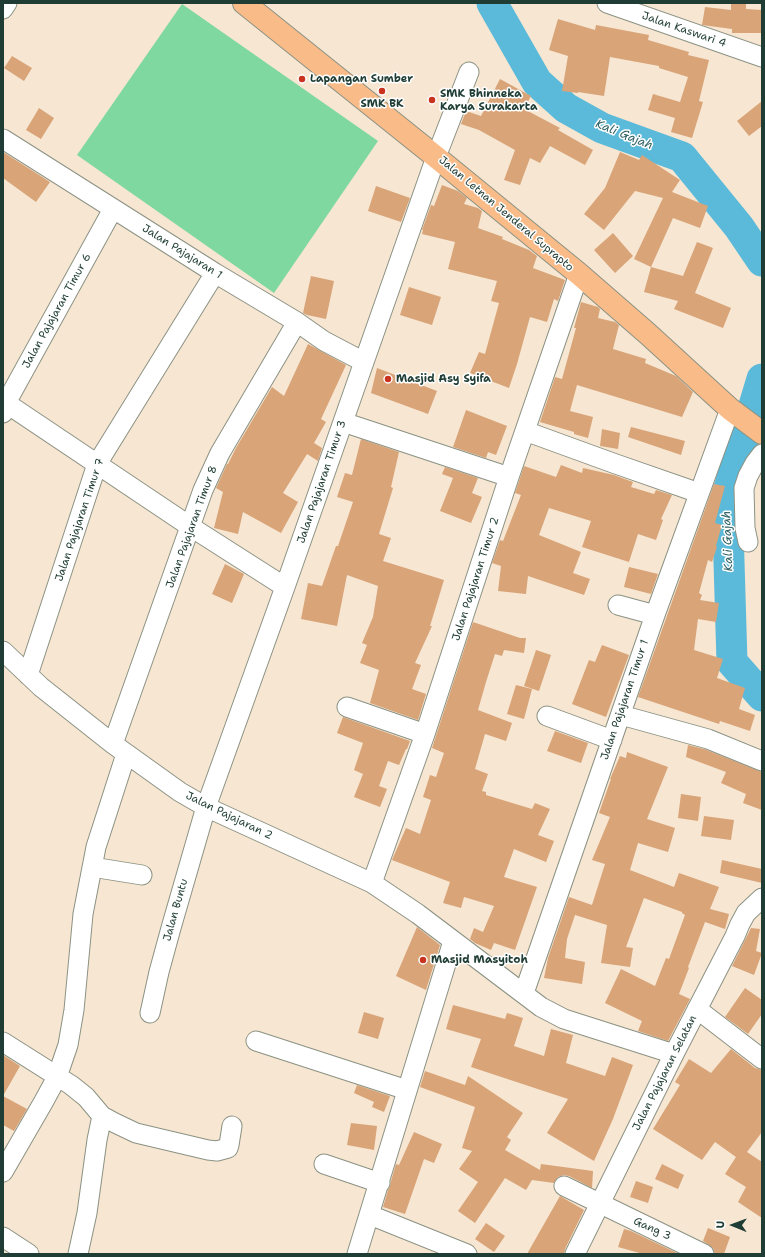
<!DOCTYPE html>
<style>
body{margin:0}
#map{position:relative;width:765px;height:1257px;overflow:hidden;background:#f7e6d2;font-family:"Shantell Sans",sans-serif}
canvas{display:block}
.frame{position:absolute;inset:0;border:4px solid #1f3d34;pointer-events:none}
.north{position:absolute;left:713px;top:1205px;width:40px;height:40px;-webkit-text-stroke:3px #fff;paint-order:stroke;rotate:271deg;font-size:11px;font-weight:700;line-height:16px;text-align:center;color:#1f3d34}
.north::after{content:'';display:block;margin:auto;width:14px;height:18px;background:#1f3d34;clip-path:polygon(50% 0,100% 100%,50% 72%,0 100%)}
</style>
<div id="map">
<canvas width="765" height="1257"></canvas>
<div class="frame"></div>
<div class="north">U</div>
</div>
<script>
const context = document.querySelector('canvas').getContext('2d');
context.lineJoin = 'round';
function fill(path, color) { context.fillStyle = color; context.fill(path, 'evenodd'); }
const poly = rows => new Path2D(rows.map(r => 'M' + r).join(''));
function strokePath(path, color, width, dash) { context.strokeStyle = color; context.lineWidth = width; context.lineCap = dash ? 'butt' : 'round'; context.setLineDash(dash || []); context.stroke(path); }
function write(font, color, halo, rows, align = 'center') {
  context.font = font + ' "Shantell Sans",sans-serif'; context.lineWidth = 3; context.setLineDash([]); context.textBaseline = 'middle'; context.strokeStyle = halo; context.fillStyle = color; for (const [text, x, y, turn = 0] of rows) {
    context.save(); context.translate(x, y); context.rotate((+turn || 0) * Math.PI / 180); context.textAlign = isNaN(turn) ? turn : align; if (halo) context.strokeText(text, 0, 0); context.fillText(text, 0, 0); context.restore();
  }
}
const green = poly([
 [182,4,378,141,274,293,77,155]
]);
const river = poly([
 [492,3,537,82,566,108,602,128,682,157,739,227,762,261],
 [762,379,727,495,732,662,762,696]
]);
const building = poly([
 [746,3,746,9,762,10,762,33,732,33,732,29,702,25,705,7,731,10,731,4],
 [558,19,595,30,596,25,649,35,648,40,689,52,688,55,709,60,699,101,703,102,692,138,671,132,675,118,648,110,653,94,680,102,688,77,659,68,659,66,610,57,604,96,578,92,578,93,562,91,568,56,549,50],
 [12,56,32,68,24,81,4,68],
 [500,79,531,96,524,109,560,128,558,130,593,150,585,165,550,146,540,163,530,158,520,185,504,180,515,150,479,130,461,124,466,111,481,116],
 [762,101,762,126,749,136,737,121],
 [39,108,54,118,41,139,26,130],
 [3,152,50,182,36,202,3,178],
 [620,152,639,160,642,155,680,180,672,192,708,206,700,228,673,218,651,267,634,259,663,198,635,191,604,230,584,214,605,188],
 [442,185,458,191,467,198,464,204,478,208,482,211,478,228,503,237,502,239,529,250,537,256,533,268,565,280,558,301,554,299,547,322,530,317,517,364,509,388,470,373,479,352,485,354,499,303,491,301,497,281,448,269,455,242,422,234,423,230,422,230,431,205,434,206],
 [376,186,410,198,401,222,368,211],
 [613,233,633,256,615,273,594,250],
 [697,242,713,248,695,293,731,308,723,328,674,309,678,301,644,292,651,267,683,276],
 [311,276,334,281,326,319,307,315,303,313],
 [409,287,441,297,432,325,400,315],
 [581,302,598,307,600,309,598,318,615,322,619,325,613,349,646,359,645,363,676,376,693,392,682,417,577,385,570,411,593,417,588,438,574,434,574,432,540,422,555,377,562,379,576,328,574,328],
 [308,344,346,365,321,419,326,422,314,443,322,448,318,461,307,454,283,493,298,502,281,533,243,512,238,534,214,528,223,492,216,488,227,464,228,464,236,448,272,387,284,396],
 [377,368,437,391,428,414,371,393],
 [466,410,507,426,496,455,488,452,486,458,453,447],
 [631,427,685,441,681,455,628,437],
 [602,429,620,433,618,449,600,446],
 [361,439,399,452,391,487,393,488,379,534,391,538,383,561,444,580,430,626,432,626,415,663,421,665,412,689,426,694,418,720,370,703,379,670,360,663,367,645,362,643,373,617,378,586,347,575,337,626,301,619,308,583,322,586,336,546,338,546,353,502,337,497,345,473,352,475],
 [561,465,582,473,583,468,614,475,633,482,631,487,654,494,656,490,672,495,661,519,663,520,656,540,638,534,629,562,582,547,591,521,549,508,539,535,581,552,573,573,590,579,584,595,528,576,526,594,498,591,501,566,492,563,500,540,503,541,521,495,515,493,524,466,556,477],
 [445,467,478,478,472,493,482,497,471,523,440,511,453,478,442,474],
 [714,484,725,486,715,523,722,525,716,546,717,547,712,562,708,560,699,593,702,595,700,600,719,603,716,622,698,619,694,650,723,659,717,678,745,688,739,709,755,715,750,731,720,721,719,724,638,697],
 [225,564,244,574,232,603,212,594],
 [629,567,658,574,651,594,624,587],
 [473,622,520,638,526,638,524,653,504,650,502,656,495,654,486,682,478,710,512,723,506,741,485,734,475,769,488,774,482,791,486,792,486,795,532,809,535,803,550,809,538,835,554,841,546,862,514,849,504,877,537,887,515,950,494,943,491,950,475,943,470,939,474,928,483,932,494,906,464,897,461,908,443,903,450,882,392,860,406,828,420,834,431,800,423,797,430,775,436,777,444,753,432,748],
 [602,645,629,655,606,717,572,704,589,660,595,662],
 [536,650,551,655,539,691,524,686],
 [516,685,532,689,524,719,507,714],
 [343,717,410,741,407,749,406,749,399,765,388,761,379,786,387,789,380,807,354,797,363,774,354,770,363,743,337,733],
 [555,731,588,743,581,763,547,751],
 [688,745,704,749,762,772,762,810,743,803,746,794,721,783,726,772,686,757],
 [627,752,668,767,647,819,675,828,668,852,638,843,630,870,674,887,679,873,719,887,710,909,729,914,725,929,705,922,688,967,689,968,679,994,690,999,668,1041,638,1031,642,1021,605,1003,621,969,655,986,666,958,669,959,685,915,682,913,682,912,644,898,626,947,633,948,630,967,601,963,607,925,575,915,567,939,565,958,585,962,582,984,544,978,548,958,569,897,592,905,605,864,592,860,610,817,599,813,611,779,610,779,620,756,626,758],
 [681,794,701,797,698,821,678,818],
 [704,816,734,820,731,840,701,836],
 [722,860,762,869,762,883,720,873],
 [417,927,440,945,426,990,396,976],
 [751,928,760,929,756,951,762,953,754,975,732,966],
 [745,988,762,1000,762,1014,748,1034,725,1017],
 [453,1005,505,1019,507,1013,523,1018,514,1046,544,1056,551,1029,573,1035,566,1063,605,1076,612,1057,633,1065,613,1119,594,1161,547,1133,568,1099,471,1067,481,1039,446,1029],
 [364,1012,384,1018,378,1039,358,1033],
 [731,1049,755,1068,762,1070,762,1132,747,1152,762,1162,762,1218,738,1202,746,1187,725,1174,736,1157,715,1142,702,1160,653,1129,680,1085,675,1082,689,1059,711,1073],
 [3,1055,20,1066,3,1096,27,1109,14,1131,3,1125],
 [425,1071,465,1085,468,1076,523,1113,507,1137,511,1140,505,1150,540,1170,541,1164,593,1171,592,1188,569,1176,564,1175,558,1177,554,1183,532,1180,526,1190,505,1178,475,1223,458,1211,478,1182,459,1169,472,1151,462,1148,475,1107,420,1087],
 [357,1085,390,1096,384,1112,372,1107,374,1102,354,1093],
 [351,1123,377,1126,374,1150,347,1145],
 [414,1132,442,1144,434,1163,424,1159,405,1214,383,1207,388,1190,390,1186,391,1181,396,1164,399,1165],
 [662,1164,684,1175,678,1189,655,1179],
 [636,1181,653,1187,648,1203,630,1197],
 [560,1196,584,1210,565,1249,564,1254,527,1254],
 [486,1223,505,1236,494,1252,475,1239],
 [708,1228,730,1237,724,1254,715,1254,713,1248,703,1241],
 [624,1229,631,1231,679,1254,643,1254,618,1247]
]);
const street = poly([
 [607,3,762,57],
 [3,9,7,3],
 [3,139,215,273,297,322,324,341,364,362],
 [3,401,191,527,285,587],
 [3,413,6,403,113,209],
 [343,422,509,477],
 [525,431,613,463,699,493],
 [748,542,745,528,744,488,748,476,755,463,762,454],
 [618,605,655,615],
 [3,651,41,687,113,744,180,792,206,807,372,883,418,914,541,1007,564,1019,674,1054],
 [28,675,97,464,215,273],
 [347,707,425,734],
 [621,715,708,739,762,761],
 [547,716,612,740],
 [113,744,203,490,220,453,297,322],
 [92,867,142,875],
 [372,883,425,734,509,477,579,274],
 [524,993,655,615,730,409],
 [697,1009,762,1059],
 [150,1013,159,972,171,928,206,807,285,587,436,157,469,72],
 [256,1041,407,1090],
 [3,1042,71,1085,86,1097,102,1116,115,1123,136,1133,208,1150,217,1151,228,1148,229,1145,232,1126],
 [324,1164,380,1183],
 [3,1172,44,1101,57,1077,68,1045,74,1010,83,914,96,847,126,754],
 [564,1186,704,1254],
 [370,1215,467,1254],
 [3,1237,29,1254],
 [78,1254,87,1213,97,1140,102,1116],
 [357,1254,453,941],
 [575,1254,674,1054,735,936,740,924,746,913,762,898]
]);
const highway = poly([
 [244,3,436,157,579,274,648,334,730,409,762,433]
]);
const markers = [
 [302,79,4,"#c8321e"],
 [382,91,4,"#c8321e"],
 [432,100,4,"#c8321e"],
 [388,379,4,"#c8321e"],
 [423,960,4,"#c8321e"]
];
const streetNames = [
 ["Jalan Kaswari 4",684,30,19],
 ["Jalan Letnan Jenderal Suprapto",506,214,40],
 ["Jalan Pajajaran 1",182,252,32],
 ["Jalan Pajajaran Timur 6",57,311,-61],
 ["Jalan Pajajaran Timur 3",322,482,-71],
 ["Jalan Pajajaran Timur 7",80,520,-71],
 ["Jalan Pajajaran Timur 8",192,527,-70],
 ["Jalan Pajajaran Timur 2",476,579,-72],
 ["Jalan Pajajaran Timur 1",625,700,-71],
 ["Jalan Pajajaran 2",229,816,26],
 ["Jalan Buntu",176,910,-74],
 ["Jalan Pajajaran Selatan",665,1073,-63],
 ["Gang 3",652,1229,25]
];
const poiNames = [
 ["Lapangan Sumber",310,79],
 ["SMK Bhinneka",440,94],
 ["Karya Surakarta",440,107],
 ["SMK BK",382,104,"center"],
 ["Masjid Asy Syifa",396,379],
 ["Masjid Masyitoh",431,960]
];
const waterNames = [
 ["Kali Gajah",624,135,22],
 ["Kali Gajah",728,541,-92]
];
fill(green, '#7ed89f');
strokePath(river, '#5bbada', 31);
fill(building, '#d8a478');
strokePath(street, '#8b9283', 21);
strokePath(highway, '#8b9283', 24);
strokePath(street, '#fff', 19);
strokePath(highway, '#f9bc89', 22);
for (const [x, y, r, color] of markers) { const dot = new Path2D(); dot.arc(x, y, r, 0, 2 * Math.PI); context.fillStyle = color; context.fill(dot); strokePath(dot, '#fff', 1.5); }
write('11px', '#1f3d34', '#fff', streetNames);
write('bold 11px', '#1f3d34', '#fff', poiNames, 'left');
write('italic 12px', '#316266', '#fff', waterNames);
</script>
